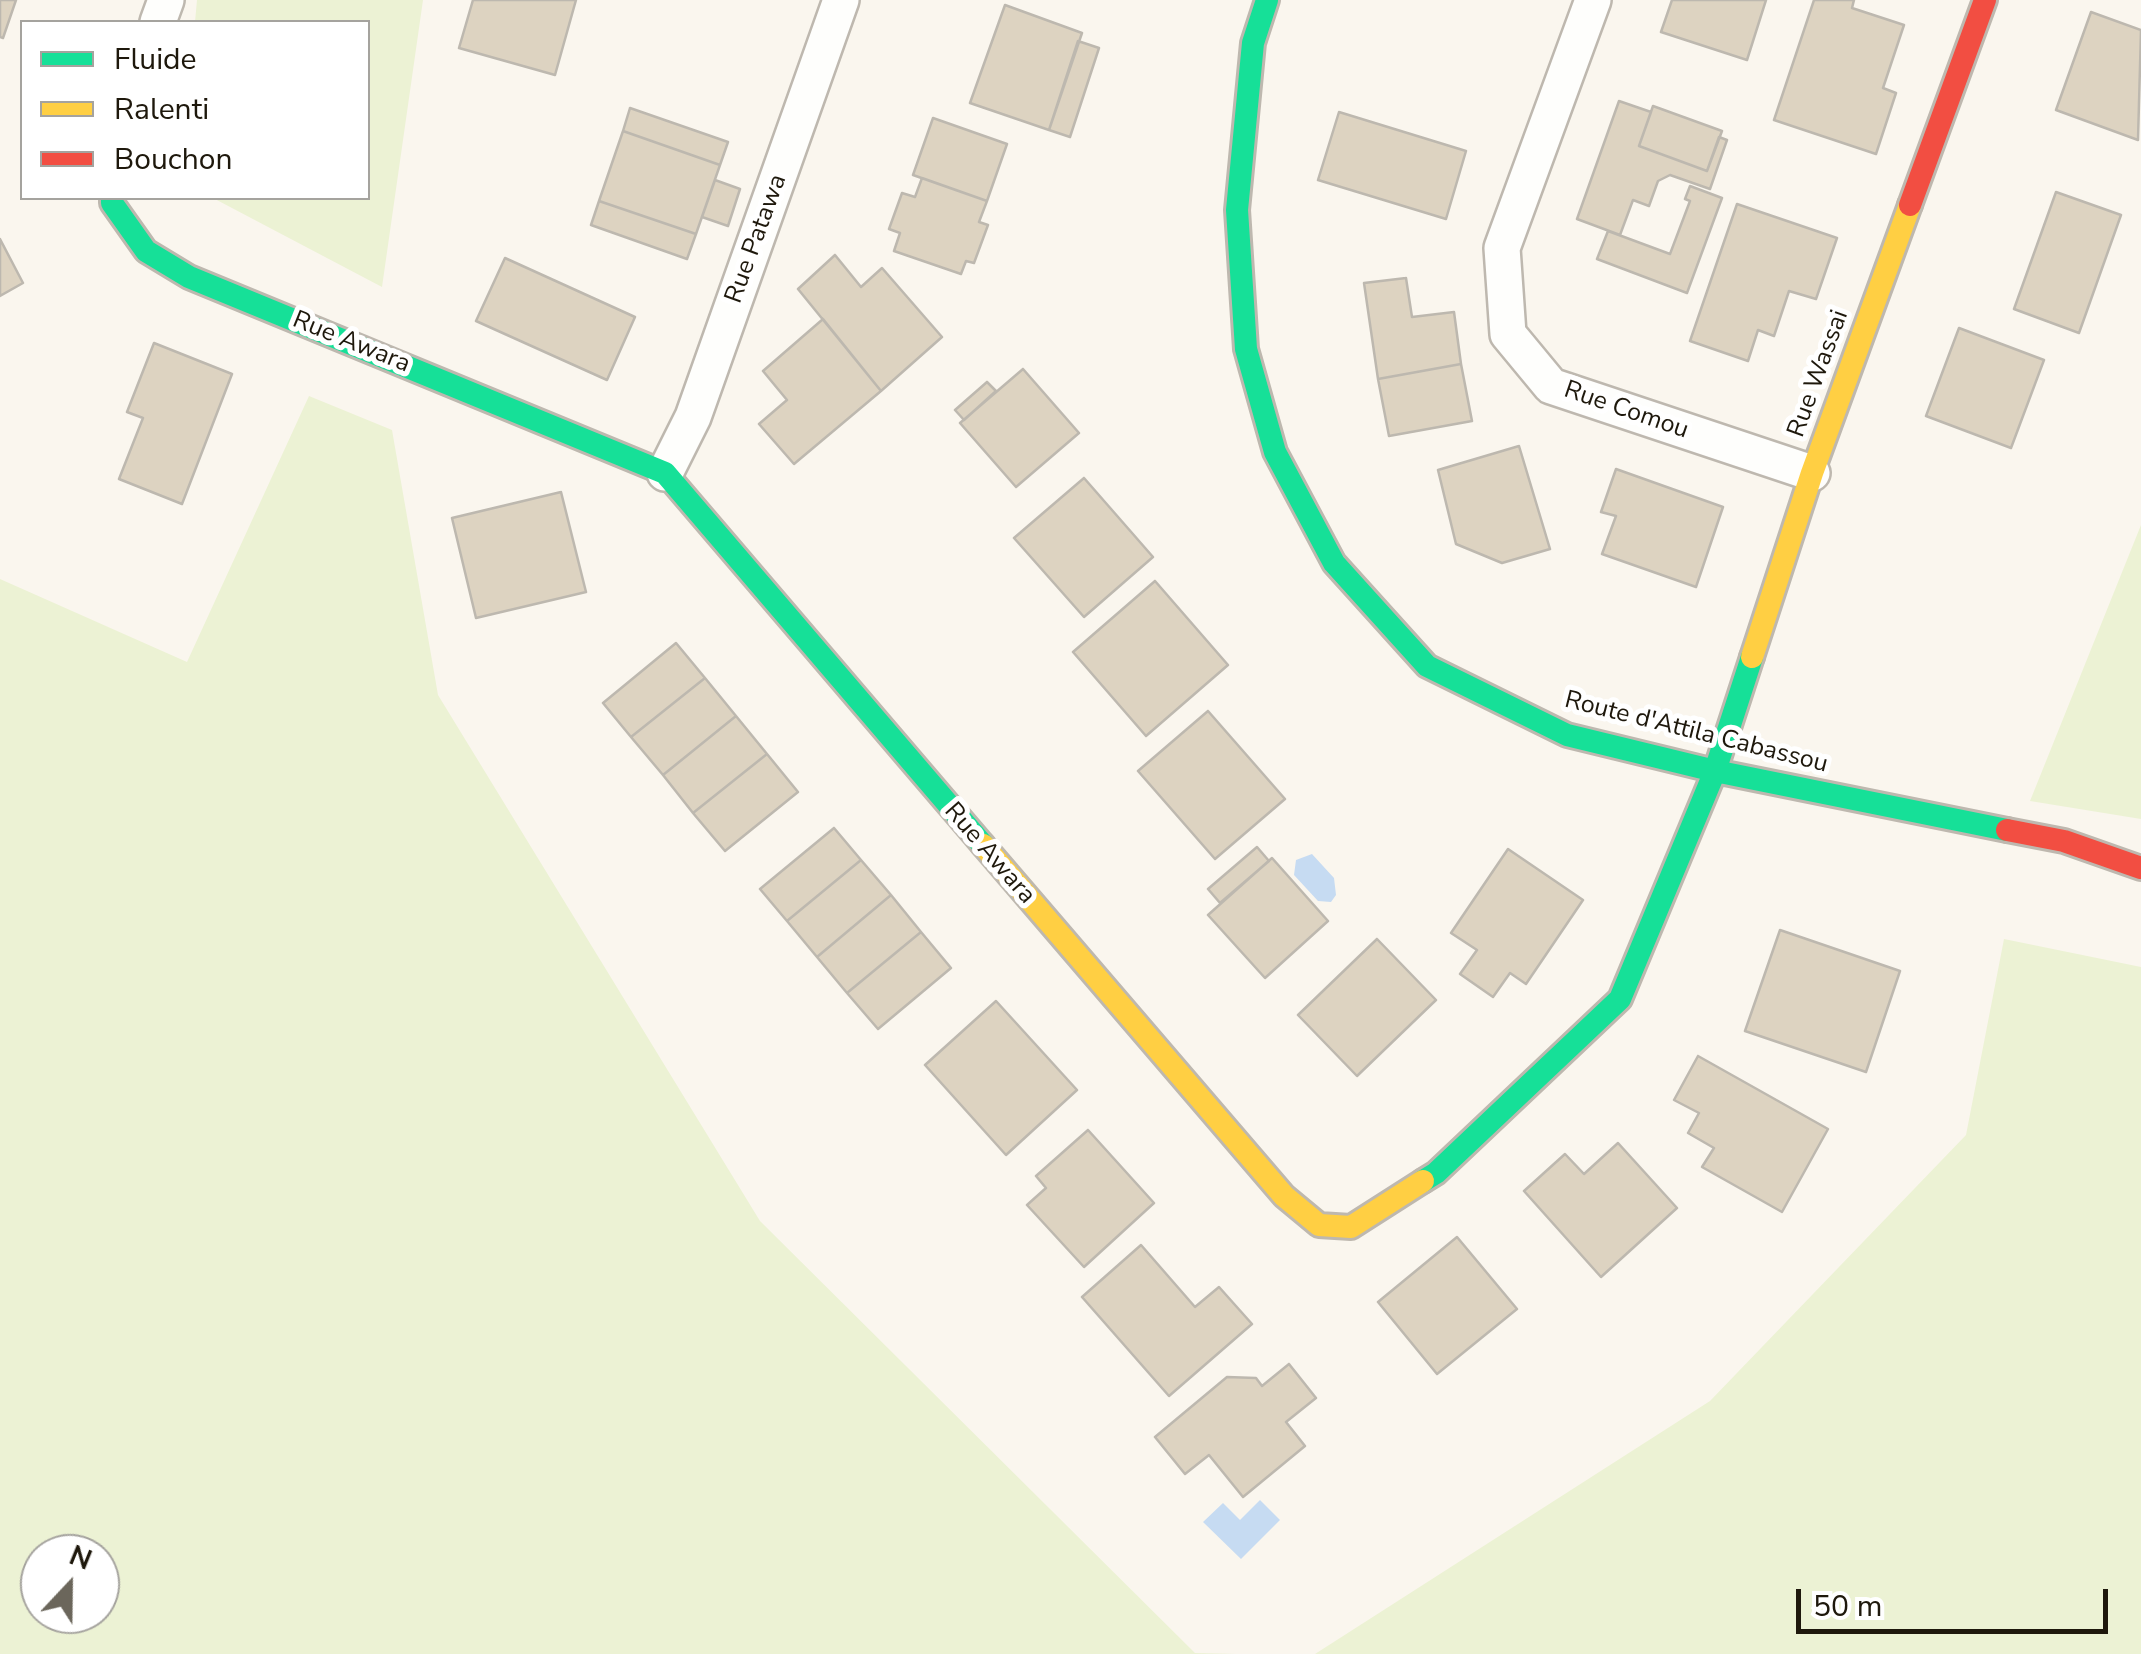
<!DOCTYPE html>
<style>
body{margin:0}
#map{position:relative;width:2141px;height:1654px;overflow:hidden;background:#faf6ee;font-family:"Nunito Sans",sans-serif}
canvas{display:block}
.legend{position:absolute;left:20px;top:20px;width:350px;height:180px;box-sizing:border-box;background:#fff;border:2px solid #a5a39e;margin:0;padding:12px 18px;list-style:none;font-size:30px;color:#1e180c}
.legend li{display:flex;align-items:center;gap:20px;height:50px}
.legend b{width:50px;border:2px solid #a5a39e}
.north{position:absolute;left:20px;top:1534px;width:100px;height:100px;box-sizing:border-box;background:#fff;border:2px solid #a5a39e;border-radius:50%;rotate:22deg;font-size:28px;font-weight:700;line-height:40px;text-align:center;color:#1e180c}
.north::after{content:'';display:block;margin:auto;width:35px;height:45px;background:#6b665b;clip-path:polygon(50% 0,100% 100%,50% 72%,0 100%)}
.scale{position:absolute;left:1796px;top:1589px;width:312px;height:45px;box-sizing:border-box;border:5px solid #1e180c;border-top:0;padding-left:12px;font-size:30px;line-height:35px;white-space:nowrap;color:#1e180c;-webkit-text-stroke:8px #fff;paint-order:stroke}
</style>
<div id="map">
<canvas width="2141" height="1654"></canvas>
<ul class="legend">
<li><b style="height:12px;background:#16e098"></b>Fluide</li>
<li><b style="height:12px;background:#ffcf43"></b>Ralenti</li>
<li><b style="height:12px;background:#f24e42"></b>Bouchon</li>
</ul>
<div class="north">N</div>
<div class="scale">50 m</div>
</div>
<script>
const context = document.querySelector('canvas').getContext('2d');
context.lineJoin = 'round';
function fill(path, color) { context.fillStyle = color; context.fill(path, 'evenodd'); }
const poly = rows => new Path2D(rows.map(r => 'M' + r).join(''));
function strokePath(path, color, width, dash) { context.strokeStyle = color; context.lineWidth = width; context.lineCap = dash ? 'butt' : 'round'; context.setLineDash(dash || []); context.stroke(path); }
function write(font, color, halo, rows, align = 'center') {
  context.font = font + ' "Nunito Sans",sans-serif'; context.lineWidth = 10; context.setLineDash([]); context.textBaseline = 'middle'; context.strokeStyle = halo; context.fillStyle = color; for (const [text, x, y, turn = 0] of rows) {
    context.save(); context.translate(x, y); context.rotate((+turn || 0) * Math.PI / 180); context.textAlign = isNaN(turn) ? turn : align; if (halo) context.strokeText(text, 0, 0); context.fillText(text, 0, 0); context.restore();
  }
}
const green = poly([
 [197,0,423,0,382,287,213,198,368,198,368,22,195,22],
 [309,396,392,430,438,695,760,1221,1195,1653,1237,1654,0,1654,0,579,187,662],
 [40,1554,100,1554,100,1614,40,1614],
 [2141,525,2141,819,2030,801],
 [2004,939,2141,967,2141,1654,1315,1654,1710,1401,1966,1135]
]);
const water = poly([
 [1312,854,1334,878,1336,895,1331,902,1318,901,1294,875,1296,860],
 [1260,1500,1280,1520,1241,1559,1203,1522,1223,1503,1240,1520]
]);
const building = poly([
 [0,0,16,0,3,38,0,37,0,0],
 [473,0,576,0,555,75,459,48,473,0],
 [1672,0,1766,0,1747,60,1661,32,1672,0],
 [1814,0,1854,0,1852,8,1904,25,1883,88,1896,93,1876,154,1774,120,1814,0],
 [1005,5,1082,33,1049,130,970,103,1005,5],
 [2091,12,2141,30,2138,140,2056,110,2091,12],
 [1078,41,1099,48,1070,137,1049,130,1078,41],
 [1619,101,1651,112,1639,146,1707,171,1719,137,1727,140,1710,189,1670,175,1658,181,1649,206,1633,200,1620,235,1577,219,1619,101],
 [1653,106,1722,131,1707,171,1639,146,1653,106],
 [630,108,728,142,720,165,623,131,630,108],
 [1339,112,1466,151,1446,219,1318,180,1339,112],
 [933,118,1007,144,987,201,913,175,933,118],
 [623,131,720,165,696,234,599,201,623,131],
 [922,178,987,201,979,222,988,225,974,263,966,261,961,274,894,251,900,233,889,229,902,193,915,197,922,178],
 [715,180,740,189,728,226,702,217,715,180],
 [1690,186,1722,198,1687,293,1597,259,1608,231,1670,254,1690,201,1685,199,1690,186],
 [2056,192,2121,215,2079,333,2014,309,2056,192],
 [599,201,696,234,687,259,591,225,599,201],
 [1737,204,1837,238,1816,299,1789,291,1774,336,1758,330,1748,361,1690,341,1737,204],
 [0,239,23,283,0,296,0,239],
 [835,255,861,287,882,268,942,337,881,391,798,289,835,255],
 [505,258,635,317,607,380,476,321,505,258],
 [1406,278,1412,317,1454,312,1461,364,1378,379,1364,283,1406,278],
 [823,319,881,391,794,464,759,424,787,400,763,371,823,319],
 [1959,328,2044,360,2011,448,1926,416,1959,328],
 [154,343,232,374,182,504,119,479,143,418,127,412,154,343],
 [1461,364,1472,421,1389,436,1378,379,1461,364],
 [1023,369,1079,433,1016,487,960,423,1023,369],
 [987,382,996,391,964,420,955,410,987,382],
 [1519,446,1550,549,1502,563,1456,544,1438,470,1519,446],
 [1616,469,1723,507,1696,587,1602,554,1616,516,1601,512,1616,469],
 [1084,478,1153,557,1084,617,1014,538,1084,478],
 [561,492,586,592,476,618,452,518,561,492],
 [1155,581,1228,665,1146,736,1073,652,1155,581],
 [676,643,705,678,631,737,603,703,676,643],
 [705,678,736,716,663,775,631,737,705,678],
 [1208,711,1285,799,1215,859,1138,771,1208,711],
 [736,716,767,754,693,813,663,775,736,716],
 [767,754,798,792,725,851,693,813,767,754],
 [834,828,861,860,787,921,760,889,834,828],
 [1257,847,1269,861,1220,903,1208,889,1257,847],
 [1508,849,1583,900,1526,984,1510,973,1493,997,1460,974,1477,950,1451,933,1508,849],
 [1272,858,1328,921,1265,978,1208,915,1272,858],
 [861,860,891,895,817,957,787,921,861,860],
 [891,895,921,932,847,993,817,957,891,895],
 [1780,930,1900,971,1866,1072,1745,1031,1780,930],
 [921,932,951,968,878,1029,847,993,921,932],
 [1377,939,1436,1000,1357,1076,1298,1015,1377,939],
 [996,1001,1077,1090,1006,1155,925,1065,996,1001],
 [1698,1056,1828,1129,1782,1212,1702,1167,1714,1148,1688,1133,1699,1113,1674,1100,1698,1056],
 [1088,1130,1154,1203,1084,1267,1027,1205,1046,1188,1036,1176,1088,1130],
 [1618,1143,1677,1208,1601,1277,1524,1191,1565,1154,1584,1174,1618,1143],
 [1457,1237,1517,1309,1437,1374,1378,1302,1457,1237],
 [1141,1245,1195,1307,1219,1287,1252,1324,1169,1396,1082,1297,1141,1245],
 [1289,1364,1316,1398,1286,1422,1305,1446,1243,1497,1209,1455,1185,1474,1155,1437,1227,1377,1256,1378,1262,1386,1289,1364]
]);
const street = poly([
 [1593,0,1502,248,1508,334,1551,386,1812,473],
 [158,22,166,0],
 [665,473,693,417,841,0]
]);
const fast = poly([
 [1267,0,1253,43,1237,210,1246,349,1275,452,1334,563,1427,666,1567,735,1715,771,2007,830],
 [112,198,112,203,146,251,189,277,665,473,983,845],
 [1423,1181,1436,1173,1620,999,1715,771,1752,657]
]);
const slow = poly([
 [1752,657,1812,473,1910,205],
 [983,845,1284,1196,1319,1225,1351,1227,1423,1181]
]);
const jam = poly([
 [1910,205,1985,0],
 [2007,830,2064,841,2141,868]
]);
const streetNames = [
 ["Rue Patawa",757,239,-70],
 ["Rue Awara",351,343,22],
 ["Rue Wassai",1819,374,-70],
 ["Rue Comou",1626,411,19],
 ["Route d'Attila Cabassou",1696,733,14],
 ["Rue Awara",989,854,49]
];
fill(green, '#ecf2d4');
fill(water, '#c6dbf2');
fill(building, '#ddd3c1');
strokePath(building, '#bdb8af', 2.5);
strokePath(street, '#beb8af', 40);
strokePath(fast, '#beb8af', 28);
strokePath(slow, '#beb8af', 28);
strokePath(jam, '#beb8af', 28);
strokePath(street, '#fefefc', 35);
strokePath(fast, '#16e098', 22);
strokePath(slow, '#ffcf43', 22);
strokePath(jam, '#f24e42', 22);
write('25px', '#1e180c', '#fff', streetNames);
</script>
